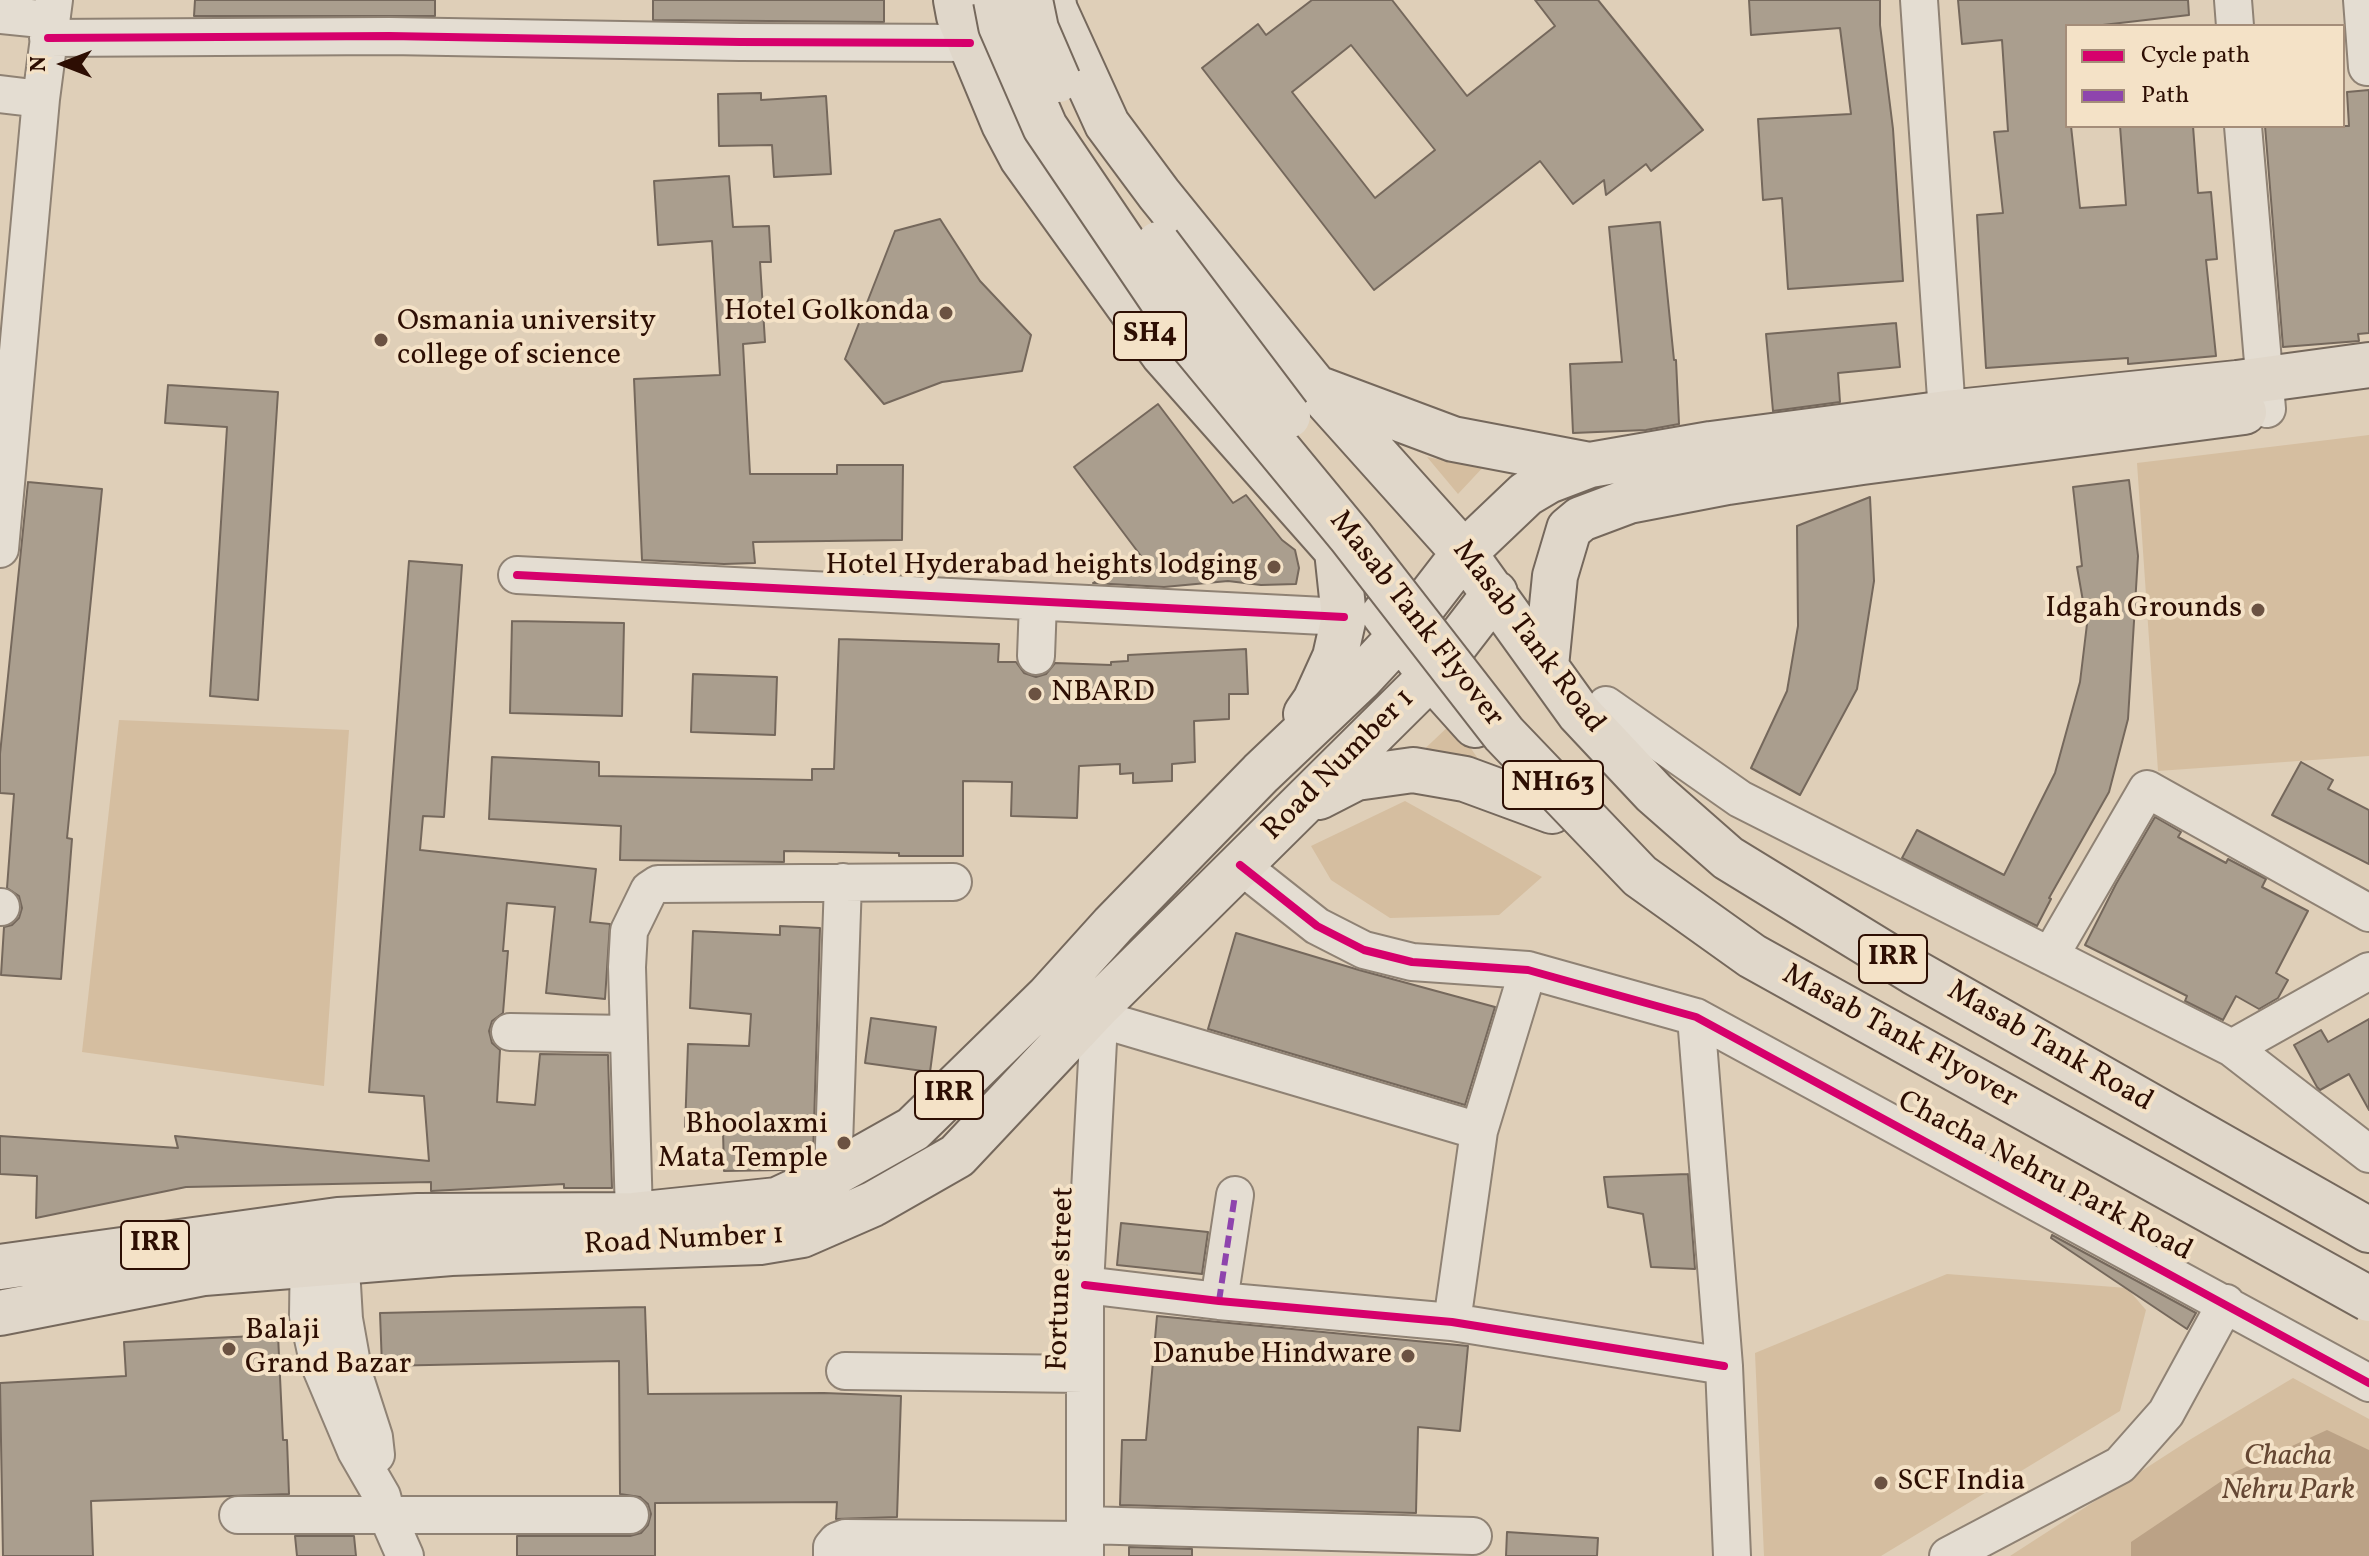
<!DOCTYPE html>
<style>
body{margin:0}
#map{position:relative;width:2369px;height:1556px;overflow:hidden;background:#dfcfb8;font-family:Vollkorn,serif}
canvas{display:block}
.legend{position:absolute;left:2065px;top:24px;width:280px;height:104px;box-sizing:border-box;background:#f4e2c7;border:2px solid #a48d79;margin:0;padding:10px 14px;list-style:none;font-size:24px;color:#2d0e03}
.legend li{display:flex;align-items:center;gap:16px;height:40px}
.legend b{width:40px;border:2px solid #a48d79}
.north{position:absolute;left:24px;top:24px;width:80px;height:80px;-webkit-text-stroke:6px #f4e2c7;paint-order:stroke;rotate:270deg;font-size:22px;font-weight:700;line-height:32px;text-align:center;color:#2d0e03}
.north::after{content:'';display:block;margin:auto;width:28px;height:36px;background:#2d0e03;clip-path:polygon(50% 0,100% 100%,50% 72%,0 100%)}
</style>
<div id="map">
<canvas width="2369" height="1556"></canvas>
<ul class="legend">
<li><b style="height:10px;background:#d6006c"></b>Cycle path</li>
<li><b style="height:10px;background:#8e44ad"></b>Path</li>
</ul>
<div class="north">N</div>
</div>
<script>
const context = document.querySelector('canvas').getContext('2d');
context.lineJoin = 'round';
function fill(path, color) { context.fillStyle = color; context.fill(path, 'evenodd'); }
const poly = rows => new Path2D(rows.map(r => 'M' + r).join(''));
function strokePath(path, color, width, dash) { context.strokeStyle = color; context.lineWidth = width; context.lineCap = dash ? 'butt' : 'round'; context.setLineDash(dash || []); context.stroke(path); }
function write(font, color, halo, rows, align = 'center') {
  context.font = font + ' Vollkorn,serif'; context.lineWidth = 8; context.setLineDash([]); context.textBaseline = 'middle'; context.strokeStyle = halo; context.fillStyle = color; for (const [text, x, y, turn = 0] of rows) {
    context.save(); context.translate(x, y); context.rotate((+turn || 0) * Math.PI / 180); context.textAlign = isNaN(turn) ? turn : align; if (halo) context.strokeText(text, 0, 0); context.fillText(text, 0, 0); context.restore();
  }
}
const green = poly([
 [2369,435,2369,756,2158,771,2137,463],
 [1427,457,1447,461,1487,463,1458,494],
 [119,720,349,730,324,1086,82,1052],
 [1453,722,1487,772,1415,758],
 [1405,801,1542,877,1499,915,1390,918,1331,880,1311,846],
 [1947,1274,2127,1288,2146,1310,2120,1411,1881,1556,1764,1556,1755,1353],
 [2293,1378,2369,1419,2369,1556,2010,1556,2191,1439]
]);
const water = poly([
 [2327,1430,2369,1450,2369,1556,2131,1556,2131,1542,2235,1472]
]);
const building = poly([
 [195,0,435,0,435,16,194,16,195,0],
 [653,0,884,0,884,22,653,20,653,0],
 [1312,0,1392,0,1467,96,1555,26,1535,0,1598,0,1703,130,1651,171,1646,164,1606,195,1604,180,1573,204,1540,161,1374,290,1202,68,1258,24,1266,35,1312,0],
 [1351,45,1435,150,1375,198,1292,92,1351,45],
 [1749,0,1880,0,1880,25,1893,129,1903,281,1788,289,1782,198,1763,200,1758,119,1851,114,1840,28,1751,35,1749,0],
 [1958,0,2188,0,2189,15,2094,26,2067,26,2067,126,2071,126,2080,208,2126,205,2120,126,2193,126,2198,193,2211,192,2217,259,2206,260,2216,356,2128,364,2128,358,1986,368,1977,215,2003,213,1994,132,2008,131,2002,40,1962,44,1958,0],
 [2369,90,2369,333,2358,334,2359,341,2283,347,2265,126,2349,126,2347,92,2369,90],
 [761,93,761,100,826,96,831,174,774,177,772,145,719,146,718,94,761,93],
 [729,176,733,227,769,226,771,262,760,262,765,342,743,344,750,474,837,474,837,465,903,465,902,540,753,542,755,563,724,564,642,560,634,379,720,375,712,241,658,245,654,181,729,176],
 [940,219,980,281,1031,335,1022,371,942,382,884,404,845,359,895,231,940,219],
 [1660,222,1674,360,1676,360,1679,424,1646,430,1573,433,1570,364,1622,362,1609,227,1660,222],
 [1896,323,1900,367,1838,373,1840,402,1773,411,1766,334,1896,323],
 [168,385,278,392,258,700,210,696,227,427,165,423,168,385],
 [1158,404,1233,503,1246,495,1282,540,1295,550,1299,568,1296,584,1261,585,1228,581,1164,587,1093,583,1141,556,1074,467,1158,404],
 [2129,480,2138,556,2128,719,2109,792,2049,898,2051,899,2037,926,1902,858,1917,830,2004,875,2055,773,2080,682,2087,624,2077,567,2082,566,2073,487,2129,480],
 [28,482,102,489,67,838,72,839,61,979,1,975,4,927,12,925,19,918,22,908,19,896,7,888,14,794,0,793,0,754,28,482],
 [1870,497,1874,581,1857,689,1800,795,1751,768,1787,691,1798,626,1797,526,1870,497],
 [409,561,462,565,444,817,423,816,420,850,596,869,590,922,610,924,605,999,546,993,555,907,507,903,503,951,508,951,503,1013,492,1021,489,1031,492,1043,500,1050,497,1102,535,1105,540,1054,608,1055,612,1188,564,1188,564,1184,431,1191,431,1182,186,1187,36,1218,37,1176,0,1174,0,1136,178,1148,175,1136,429,1161,424,1096,369,1092,409,561],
 [512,621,624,623,622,716,510,713,512,621],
 [839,639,999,644,998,662,1016,662,1024,673,1036,677,1046,674,1055,663,1111,665,1111,662,1128,661,1128,655,1246,649,1248,694,1229,694,1229,719,1194,721,1195,762,1172,764,1172,781,1133,783,1133,773,1120,774,1120,764,1079,766,1077,818,1011,816,1012,782,963,781,963,856,899,856,899,853,784,851,784,862,620,860,621,826,489,819,492,757,599,762,599,776,812,780,812,769,834,769,839,639],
 [693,674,777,677,775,735,691,732,693,674],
 [2301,762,2333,780,2328,789,2369,810,2369,864,2272,815,2301,762],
 [2155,817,2181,832,2178,837,2226,863,2228,859,2266,879,2262,887,2308,911,2276,973,2288,980,2278,998,2259,1009,2236,996,2223,1020,2185,1001,2187,996,2085,945,2116,884,2155,817],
 [780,926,820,928,813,1156,783,1170,724,1171,723,1130,685,1129,688,1044,749,1046,751,1014,690,1008,693,931,780,935,780,926],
 [1236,933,1359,970,1495,1007,1465,1105,1208,1029,1236,933],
 [871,1018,936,1027,930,1072,865,1063,871,1018],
 [2369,1019,2369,1110,2349,1074,2320,1090,2317,1087,2294,1045,2321,1030,2328,1042,2369,1019],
 [1688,1174,1695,1269,1651,1267,1643,1214,1608,1207,1604,1177,1688,1174],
 [1121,1223,1208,1232,1202,1274,1117,1265,1121,1223],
 [2052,1235,2196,1313,2187,1329,2051,1238,2052,1235],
 [645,1307,648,1394,824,1393,901,1396,897,1517,836,1519,837,1502,655,1503,655,1556,517,1556,517,1536,630,1536,641,1533,648,1525,651,1514,648,1504,640,1497,620,1494,619,1361,382,1366,380,1313,645,1307],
 [1157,1316,1468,1346,1460,1431,1418,1427,1416,1513,1120,1505,1122,1440,1146,1440,1157,1316],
 [278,1335,283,1440,287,1440,289,1494,91,1501,93,1556,3,1556,0,1383,126,1376,124,1342,278,1335],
 [1507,1532,1598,1538,1597,1556,1506,1556,1507,1532],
 [295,1536,354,1536,356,1556,297,1556,295,1536],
 [1129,1547,1192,1549,1192,1556,1129,1556,1129,1547]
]);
const minor = poly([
 [1919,0,1947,413],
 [2233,0,2235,26],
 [2362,0,2367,67],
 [0,15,51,20],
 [48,38,389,36,740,42,970,43],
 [0,94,41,99],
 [2243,126,2267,409],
 [0,549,41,99,54,0],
 [517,575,1344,617],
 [1036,656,1038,602],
 [1606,705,1740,799,2232,1048,2369,1154],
 [1240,865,1317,926,1364,950,1412,962,1528,970,1696,1017,2369,1383],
 [0,907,1,907],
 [2050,956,2147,789,2369,913],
 [1696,1017,1724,1366,1732,1556],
 [1100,1019,1479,1131,1528,970],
 [510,1032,628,1034],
 [2232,1048,2369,971],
 [833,1174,843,882],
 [634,1215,627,967,629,931,649,890,658,884,953,882],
 [339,1234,344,1319,354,1375,374,1437,376,1455],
 [309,1238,308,1316,318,1361,356,1451,382,1496,387,1515,405,1556],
 [1085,1285,1219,1301,1452,1322,1724,1366],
 [1219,1301,1235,1195],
 [1452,1322,1479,1131],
 [845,1371,1083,1374],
 [238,1515,630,1515],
 [1085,1525,1473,1536],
 [832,1556,832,1547,837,1541,845,1538,1085,1540],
 [1085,1556,1085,1285,1100,1004],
 [1948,1556,2120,1465,2166,1413,2226,1303]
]);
const major = poly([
 [956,0,959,16,1004,124,1022,158,1163,354,1333,546],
 [1053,0,1055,10,1107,124,1159,194,1316,388,1464,553,1579,713,1654,793,1728,858,1914,972,2369,1230],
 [1322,390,1453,439,1590,465],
 [1384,614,1431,676,1475,725],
 [1546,666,1555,576,1569,529,1581,519,1629,501,1728,482,1862,462,2244,412],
 [1306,714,1315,701,1335,657,1344,617,1337,551],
 [1319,797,1356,778,1413,770,1465,779,1552,811],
 [0,1267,338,1220,418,1216,634,1215,777,1200,833,1174,913,1129,1048,997,1113,925,1261,773,1361,678,1400,636,1464,553,1526,494,1548,481,1590,465,1711,444,1947,413,2237,383,2369,365],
 [0,1313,204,1273,451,1253,760,1242,802,1235,873,1204,957,1156,1100,1004,1431,676,1495,593]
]);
const highwayBridge = poly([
 [996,0,1001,26,1045,127,1191,343,1351,537,1504,734,1640,876,1752,956,2369,1299],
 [1030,0,1036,29,1058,80],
 [1158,244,1288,416]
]);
const quiet = poly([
 [1219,1301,1235,1195]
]);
const cycleway = poly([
 [48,38,389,36,740,42,970,43],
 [517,575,1344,617],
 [1240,865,1317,926,1364,950,1412,962,1528,970,1696,1017,2369,1383],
 [1085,1285,1219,1301,1452,1322,1724,1366]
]);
const markers = [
 [946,313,8,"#6b5242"],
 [381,340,8,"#6b5242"],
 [1274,567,8,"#6b5242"],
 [2258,610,8,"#6b5242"],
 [1035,694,8,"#6b5242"],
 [844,1143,8,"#6b5242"],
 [229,1349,8,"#6b5242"],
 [1408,1356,8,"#6b5242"],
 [1881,1483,8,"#6b5242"]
];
const shields = [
 [1150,336,72],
 [1553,785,100],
 [1893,959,68],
 [949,1095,68],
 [155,1245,68]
];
const shieldNames = [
 ["SH4",1150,336],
 ["NH163",1553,785],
 ["IRR",1893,959],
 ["IRR",949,1095],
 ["IRR",155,1245]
];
const poiNames = [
 ["Hotel Golkonda",930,313],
 ["Osmania university",397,323,"left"],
 ["college of science",397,357,"left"],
 ["Hotel Hyderabad heights lodging",1258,567],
 ["Idgah Grounds",2242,610],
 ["NBARD",1051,694,"left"],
 ["Bhoolaxmi",828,1126],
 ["Mata Temple",828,1160],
 ["Balaji",245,1332,"left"],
 ["Grand Bazar",245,1366,"left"],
 ["Danube Hindware",1392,1356],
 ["SCF India",1897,1483,"left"]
];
const streetNames = [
 ["Masab Tank Flyover",1415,620,52],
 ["Masab Tank Road",1527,638,53],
 ["Road Number 1",1340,766,-45],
 ["Masab Tank Flyover",1899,1038,29],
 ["Masab Tank Road",2049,1048,30],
 ["Chacha Nehru Park Road",2044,1178,28],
 ["Road Number 1",684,1242,-3],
 ["Fortune street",1063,1279,-88]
];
const parkNames = [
 ["Chacha",2288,1458],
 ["Nehru Park",2288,1492]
];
fill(green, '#d5bea0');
fill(water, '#bba286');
fill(building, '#aa9e8e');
strokePath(building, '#75685c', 2);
strokePath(minor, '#8f8274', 40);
strokePath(major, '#75685c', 48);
strokePath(minor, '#e4ddd2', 36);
strokePath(major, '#e0d7ca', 44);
strokePath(highwayBridge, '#75685c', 48, []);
strokePath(highwayBridge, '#e0d7ca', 44);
strokePath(quiet, '#8e44ad', 6, [12, 6]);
strokePath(cycleway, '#d6006c', 8);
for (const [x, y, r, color] of markers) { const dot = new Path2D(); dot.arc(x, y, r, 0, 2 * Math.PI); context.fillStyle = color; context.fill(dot); strokePath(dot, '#f4e2c7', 3); }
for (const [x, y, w] of shields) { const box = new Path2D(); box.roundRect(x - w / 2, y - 24, w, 48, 6); context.fillStyle = '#f4e2c7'; context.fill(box); strokePath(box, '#2d0e03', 2); }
write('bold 28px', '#2d0e03', null, shieldNames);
write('30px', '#2d0e03', '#f4e2c7', poiNames, 'right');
write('30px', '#2d0e03', '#f4e2c7', streetNames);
write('italic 30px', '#654733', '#f4e2c7', parkNames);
</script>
